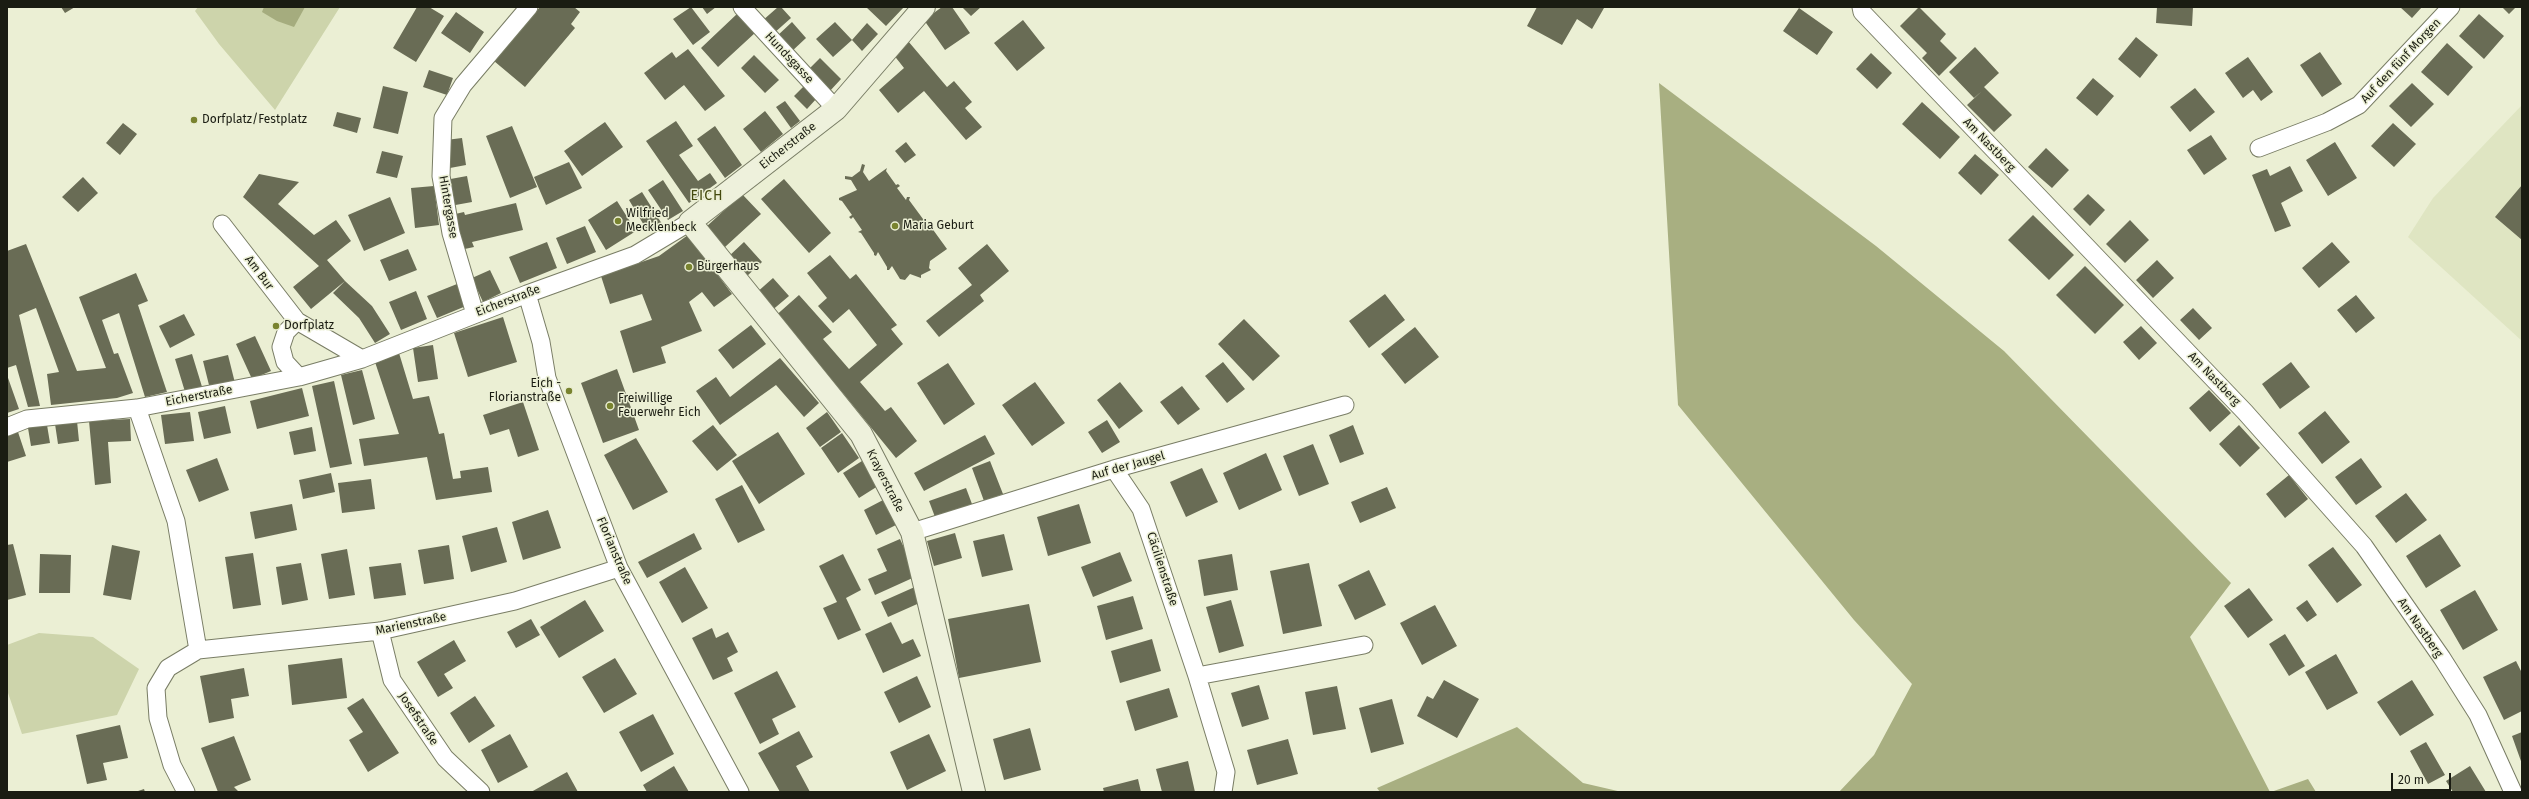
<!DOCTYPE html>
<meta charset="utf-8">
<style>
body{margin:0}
#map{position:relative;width:2529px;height:799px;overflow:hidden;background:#ebefd4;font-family:"Fira Sans",sans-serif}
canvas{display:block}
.frame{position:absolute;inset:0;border:8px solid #1a1c12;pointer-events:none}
.scale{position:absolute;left:2391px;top:773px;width:60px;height:18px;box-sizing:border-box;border:2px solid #1a1c12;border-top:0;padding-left:5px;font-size:12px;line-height:14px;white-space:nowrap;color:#1a1c12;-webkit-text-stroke:3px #ebefd4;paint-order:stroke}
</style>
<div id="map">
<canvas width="2529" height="799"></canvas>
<div class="frame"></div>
<div class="scale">20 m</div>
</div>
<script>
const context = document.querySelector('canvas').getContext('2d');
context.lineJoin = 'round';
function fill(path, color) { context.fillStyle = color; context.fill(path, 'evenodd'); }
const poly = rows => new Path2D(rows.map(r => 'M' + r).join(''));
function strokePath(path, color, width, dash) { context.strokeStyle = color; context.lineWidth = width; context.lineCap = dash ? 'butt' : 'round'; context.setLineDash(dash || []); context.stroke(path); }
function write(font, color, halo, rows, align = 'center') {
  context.font = font + ' "Fira Sans",sans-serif'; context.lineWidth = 3; context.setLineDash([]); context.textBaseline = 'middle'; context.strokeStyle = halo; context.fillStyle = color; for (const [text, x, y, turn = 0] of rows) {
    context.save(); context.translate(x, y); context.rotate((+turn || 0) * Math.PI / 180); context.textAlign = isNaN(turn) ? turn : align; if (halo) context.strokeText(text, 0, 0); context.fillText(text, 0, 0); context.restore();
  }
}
const built = poly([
 [2522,105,2522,341,2408,237,2433,198]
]);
const green = poly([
 [198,7,340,7,275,110,219,44,195,11],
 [39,633,93,637,139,669,117,715,22,734,7,690,7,645]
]);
const forest = poly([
 [1659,83,1876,246,2004,351,2231,583,2190,637,2270,792,1839,792,1874,755,1912,684,1854,620,1678,405],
 [1517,727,1583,783,1622,792,1380,792,1377,788],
 [2308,779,2316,792,2271,792]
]);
const water = poly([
 [264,7,305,7,294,27,277,21,262,12]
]);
const building = poly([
 [61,7,75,7,65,13],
 [417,7,429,7,444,16,416,62,393,48],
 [540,7,574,7,580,12,571,24,575,28,525,87,494,61],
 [691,7,710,32,693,45,673,19],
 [702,7,716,7,707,14],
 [778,7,781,7,791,18,773,34,762,21],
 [866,7,904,7,886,26],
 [942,7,952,7,970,33,945,50,924,20],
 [962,7,981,7,971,16],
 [1537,7,1602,7,1604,8,1592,29,1577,19,1562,45,1527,26],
 [1919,7,1946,34,1940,41,1957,58,1939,76,1922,58,1927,53,1900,26],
 [2157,7,2193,7,2192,26,2156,23],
 [2400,7,2422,7,2412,18],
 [2502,7,2516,7,2509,14],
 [1799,8,1833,32,1817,55,1783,31],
 [456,12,484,32,470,53,441,33],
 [738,13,756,32,718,67,701,48],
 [2479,14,2504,36,2484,59,2459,36],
 [1023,20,1045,48,1017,71,994,43],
 [792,22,806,38,790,53,776,37],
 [835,22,852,40,833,57,816,39],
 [867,23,878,34,862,51,852,40],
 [2136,37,2158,55,2140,78,2118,59],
 [908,41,947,87,954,81,972,102,965,108,982,127,966,140,924,91,898,113,879,90,904,68,893,54],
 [2447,43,2473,67,2448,96,2421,72],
 [1975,47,1999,73,1984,87,2012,115,1994,132,1967,105,1982,91,1974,98,1949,72],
 [688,49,725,96,705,111,684,85,665,100,644,73,672,52,676,58],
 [2320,52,2342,84,2322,97,2300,65],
 [1871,53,1892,73,1877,89,1856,69],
 [754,55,779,80,765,93,741,68],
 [2248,57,2273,92,2261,101,2253,90,2243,98,2225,73],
 [820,58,841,79,829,92,807,71],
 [429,70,453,78,447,95,423,87],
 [2093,78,2114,96,2097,116,2076,98],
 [2412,83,2434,104,2411,127,2389,106],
 [383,86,408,92,398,134,373,128],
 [804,86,817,98,807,109,794,96],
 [2195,88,2215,112,2190,132,2170,107],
 [785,101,800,121,791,128,776,107],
 [1922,102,1960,137,1940,159,1902,124],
 [765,111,783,134,761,152,743,129],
 [337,112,361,118,357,133,333,126],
 [676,121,693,146,679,155,698,181,710,173,717,183,689,203,646,141],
 [605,122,623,147,582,176,564,151],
 [123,123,137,134,120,155,106,143],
 [2393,123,2416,144,2394,167,2371,146],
 [512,126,537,187,510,198,486,136],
 [715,126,742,165,725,178,697,139],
 [2211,135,2227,159,2204,175,2187,150],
 [462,138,466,165,450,168,446,140],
 [906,142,916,155,905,163,895,151],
 [2335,142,2357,178,2328,196,2306,160],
 [2046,148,2069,170,2052,188,2028,167],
 [382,151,403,156,397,178,376,173],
 [1975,154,1999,175,1981,195,1958,173],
 [569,162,582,188,546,205,534,177],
 [862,164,865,165,863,172,869,181,887,168,886,171,896,185,898,184,900,186,897,188,906,200,907,197,910,197,909,200,923,219,926,220,947,249,930,261,929,268,931,270,921,275,921,278,910,274,905,280,900,279,892,266,889,270,887,270,887,267,878,252,876,256,874,255,874,253,861,233,858,232,862,230,853,217,851,219,849,217,852,215,842,201,839,200,839,198,857,190,851,180,845,179,845,176,852,177,860,171],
 [2290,166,2303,191,2281,203,2291,226,2275,232,2252,175,2267,169,2270,176],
 [259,174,299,182,278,204,314,235,336,220,351,241,327,260,345,281,311,309,293,287,319,266,243,197],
 [467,176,472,202,450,206,445,180],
 [83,177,98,193,78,212,62,197],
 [784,179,831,233,809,253,761,199],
 [663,180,683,211,668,220,648,190],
 [2522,185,2522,240,2495,217],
 [434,186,439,225,415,228,411,188],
 [642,192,662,224,648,232,629,200],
 [742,194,761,214,725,247,706,227],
 [2088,194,2105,210,2090,226,2073,209],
 [390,197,405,233,364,251,348,215],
 [617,201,636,231,606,250,588,220],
 [516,203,523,230,472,242,474,247,460,250,451,215,464,212,465,215],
 [2033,215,2074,255,2049,280,2008,240],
 [2130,220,2149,240,2125,263,2106,244],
 [585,226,596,252,567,264,556,238],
 [688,235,732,294,714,307,702,292,689,302,702,331,661,347,666,363,633,373,620,331,652,320,642,294,610,304,601,276,659,256],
 [547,242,557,268,520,283,509,257],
 [744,242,762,262,746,277,728,257],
 [2332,242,2350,262,2319,288,2302,268],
 [26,244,77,371,106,368,79,297,136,273,148,301,138,305,167,392,145,397,119,313,102,320,114,354,118,353,133,393,117,398,51,405,47,374,59,372,36,308,19,315,40,406,28,407,16,365,7,368,7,251],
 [987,244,1009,271,980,295,984,301,939,337,926,321,972,285,958,268],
 [408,249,417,270,389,281,380,260],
 [830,255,850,279,856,274,897,325,891,329,903,344,860,382,885,411,891,407,917,441,896,458,842,392,773,318,799,295,832,332,823,339,849,369,877,345,849,309,833,323,818,306,827,298,807,273],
 [2157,260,2174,278,2153,298,2136,280],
 [2085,266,2124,305,2095,334,2056,295],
 [490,270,501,293,483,302,472,278],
 [773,278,789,296,770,312,755,294],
 [345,281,372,306,390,334,375,343,359,318,333,293],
 [457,284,466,306,437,318,427,296],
 [416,291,427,319,401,330,389,302],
 [1385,294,1405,320,1369,348,1349,321],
 [2356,295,2375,318,2356,333,2337,310],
 [2193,308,2212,328,2199,340,2180,320],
 [184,314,195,335,170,348,159,326],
 [503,317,517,362,468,377,454,333],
 [1244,319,1280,356,1253,381,1218,344],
 [751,325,766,344,733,369,718,350],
 [2141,326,2157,343,2139,360,2123,342],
 [1415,327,1439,357,1405,384,1381,354],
 [255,336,271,371,252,379,236,344],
 [433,345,438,379,418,382,413,348],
 [399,353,413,399,429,396,439,434,444,433,453,479,461,478,460,471,488,467,492,492,436,500,427,457,364,466,359,439,399,434,375,362],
 [192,354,203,390,186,395,175,359],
 [228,355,235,383,210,389,203,361],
 [780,358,819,403,804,417,776,385,720,425,696,391,716,377,730,397],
 [1223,362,1245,389,1227,403,1205,376],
 [2291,362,2310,387,2280,409,2262,384],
 [948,363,975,404,944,425,917,383],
 [617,369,639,430,603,443,581,383],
 [362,370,375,419,353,425,341,375],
 [7,375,19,409,7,413],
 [334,381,352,464,330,468,312,386],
 [1035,382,1065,423,1032,446,1002,405],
 [1120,382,1143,411,1119,429,1097,400],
 [1182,386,1200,409,1178,425,1160,402],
 [302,388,309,416,257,429,250,401],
 [2209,390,2231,413,2210,432,2189,408],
 [523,402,539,450,518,457,509,429,490,435,483,415],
 [225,406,231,433,204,439,198,412],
 [2325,411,2350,442,2322,464,2298,433],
 [190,412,194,441,165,444,161,415],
 [827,412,841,432,820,447,806,428],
 [130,419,131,441,108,442,111,483,95,485,89,421],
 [1107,420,1120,442,1102,453,1088,432],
 [77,421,79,441,58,444,55,424],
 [47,425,50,443,31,446,28,428],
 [713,425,737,455,717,471,692,441],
 [1353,425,1364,454,1340,463,1329,435],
 [2239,425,2260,448,2240,467,2219,444],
 [312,427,316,451,294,455,289,432],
 [18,432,26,456,7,462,7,436],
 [778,432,805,474,759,504,732,461],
 [842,433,859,458,838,473,821,448],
 [985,435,995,454,924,491,914,473],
 [636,438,668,492,633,510,604,455],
 [1313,444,1329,484,1299,496,1283,456],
 [1266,453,1282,490,1239,510,1223,473],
 [217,458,229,490,199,502,186,470],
 [2361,458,2382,487,2356,505,2335,477],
 [862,461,878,486,859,498,843,473],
 [990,461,1003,494,984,501,972,468],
 [1202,468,1218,502,1186,517,1170,482],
 [331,473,335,492,303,499,299,480],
 [2289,475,2308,499,2285,518,2266,494],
 [371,479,375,509,342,513,338,483],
 [742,485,765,530,738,543,715,499],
 [1387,487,1396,508,1360,523,1351,502],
 [966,488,972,504,935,517,929,501],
 [2406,493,2427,520,2396,543,2375,516],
 [885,499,898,524,876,535,864,510],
 [292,504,297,530,255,539,250,512],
 [1079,504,1091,543,1048,556,1037,517],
 [548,510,561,548,523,560,512,522],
 [497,527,507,562,471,572,462,536],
 [694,533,702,549,647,578,638,562],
 [955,533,962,558,934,566,927,541],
 [1004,534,1013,570,982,577,973,541],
 [2440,534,2461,566,2426,588,2406,556],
 [900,539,917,576,875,595,868,579,887,571,877,549],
 [13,544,26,595,7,600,7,545],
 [112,545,140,551,131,600,103,595],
 [449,545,454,579,424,584,418,550],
 [2333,547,2362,585,2337,603,2308,565],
 [347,549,355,595,329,599,321,554],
 [1120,552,1132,581,1093,597,1081,567],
 [253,553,261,605,233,609,225,557],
 [40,554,71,555,70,593,39,593],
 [843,554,861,590,846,598,861,630,838,640,823,608,837,602,819,566],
 [1232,554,1238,590,1204,596,1198,560],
 [301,563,308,600,282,605,276,567],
 [401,563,406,595,374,599,369,567],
 [1309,563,1322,626,1283,634,1270,571],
 [685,567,708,608,682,623,659,582],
 [1369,570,1386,605,1355,620,1338,585],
 [917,586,924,601,888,617,881,602],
 [2249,588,2273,620,2248,638,2224,606],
 [2475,590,2498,630,2463,650,2440,610],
 [1133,596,1143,629,1106,640,1097,606],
 [585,600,604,631,559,658,540,627],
 [1231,600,1244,646,1219,653,1206,607],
 [2307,600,2317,615,2307,622,2296,608],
 [1029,604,1041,662,959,678,948,619],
 [1435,605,1457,646,1422,665,1400,623],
 [531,619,540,635,516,648,507,632],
 [891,622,902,644,913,639,921,656,883,673,865,634],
 [712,628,716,638,728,632,738,652,727,658,733,671,713,680,692,638],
 [2285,634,2305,666,2289,676,2269,644],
 [1152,639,1161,671,1120,683,1111,651],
 [454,640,466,661,444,674,453,688,438,697,417,662],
 [2336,654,2358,693,2327,710,2305,672],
 [342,658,347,698,292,705,288,665],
 [615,658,637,694,604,713,582,677],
 [2516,661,2522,673,2522,711,2504,720,2483,677],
 [244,668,249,696,231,699,234,718,209,723,200,676],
 [777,671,796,707,772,719,779,734,760,744,734,693],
 [917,676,931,707,899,723,884,692],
 [1444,680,1479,699,1457,738,1417,716,1427,696,1433,699],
 [2412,680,2434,715,2400,736,2377,702],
 [1259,685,1269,719,1242,727,1231,693],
 [1337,686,1346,729,1313,735,1305,692],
 [1169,688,1178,717,1135,731,1126,701],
 [475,696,495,726,469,743,450,713],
 [363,698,399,753,368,772,349,740,363,732,347,708],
 [1392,699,1404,744,1371,753,1359,708],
 [653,714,674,754,641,772,619,732],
 [120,725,128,758,103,763,107,780,87,784,76,735],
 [1030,728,1041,770,1004,780,993,739],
 [799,731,813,757,796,766,810,792,780,792,758,753],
 [2522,732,2522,764,2512,736],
 [510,734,528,767,498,783,481,750],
 [929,734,946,771,907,790,890,752],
 [234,736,251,780,234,787,239,792,218,792,201,748],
 [1288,739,1298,774,1257,785,1247,750],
 [2426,742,2445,775,2428,784,2410,751],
 [1188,761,1195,792,1162,792,1156,769],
 [674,766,689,792,647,792,643,785],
 [2470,766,2486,792,2453,792,2446,781],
 [567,772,578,792,531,792],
 [1138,779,1141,792,1104,792,1103,788],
 [144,789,145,792,135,792]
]);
const street = poly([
 [742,7,836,109],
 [1861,7,1862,12,2245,412,2364,546,2442,658,2478,715,2513,792],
 [2259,148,2327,122,2359,105,2451,7],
 [222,224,297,321,362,359],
 [527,294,541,342,547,378,619,568,740,792],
 [475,314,451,233,441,176,443,118,463,85,529,7],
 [297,321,286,332,281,347,285,362,299,377],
 [137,408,176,521,198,650],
 [7,427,27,419,137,408,299,377,362,359,527,294,635,255,690,222],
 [1114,469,1141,509,1197,676,1226,772,1223,792],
 [912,532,1114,469,1345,405],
 [380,631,392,680,445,758,481,792],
 [1197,676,1364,645],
 [186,792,172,765,158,718,156,688,168,668,198,650,380,631,515,601,619,568]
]);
const secondary = poly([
 [924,7,836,109,690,222,861,434,912,532,974,792]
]);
const markers = [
 [194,120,4,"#79832f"],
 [618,221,4,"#79832f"],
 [895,226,4,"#79832f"],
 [689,267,4,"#79832f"],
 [276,326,4,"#79832f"],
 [569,391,4,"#79832f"],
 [610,406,4,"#79832f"]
];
const streetNames = [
 ["Hundsgasse",789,58,47],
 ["Auf den fünf Morgen",2401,61,-47],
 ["Am Nastberg",1989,145,46],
 ["Eicherstraße",788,146,-38],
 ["Hintergasse",448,207,80],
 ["Am Bur",259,273,53],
 ["Eicherstraße",508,301,-21],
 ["Am Nastberg",2214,379,46],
 ["Eicherstraße",199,396,-11],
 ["Auf der Jaugel",1128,466,-16],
 ["Krayerstraße",885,481,63],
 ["Florianstraße",614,551,67],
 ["Cäcilienstraße",1162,569,72],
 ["Marienstraße",411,624,-12],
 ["Am Nastberg",2420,628,55],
 ["Josefstraße",418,719,56]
];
const poiNames = [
 ["Dorfplatz/Festplatz",202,120],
 ["Wilfried",626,214],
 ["Mecklenbeck",626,228],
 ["Maria Geburt",903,226],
 ["Bürgerhaus",697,267],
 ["Dorfplatz",284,326],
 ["Eich -",561,384,"right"],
 ["Florianstraße",561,398,"right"],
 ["Freiwillige",618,399],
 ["Feuerwehr Eich",618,413]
];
const quarterNames = [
 ["EICH",707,196]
];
fill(built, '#dfe5c2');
fill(green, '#cdd4ab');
fill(forest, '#a8af81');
fill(water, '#a5ac7e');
fill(building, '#696c55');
strokePath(street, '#797d65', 19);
strokePath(secondary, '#797d65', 24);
strokePath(street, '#fff', 17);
strokePath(secondary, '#eef1dc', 22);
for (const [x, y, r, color] of markers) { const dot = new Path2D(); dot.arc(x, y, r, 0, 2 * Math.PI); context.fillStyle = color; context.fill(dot); strokePath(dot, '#ebefd4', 1.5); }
write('12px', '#1a1c12', '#ebefd4', streetNames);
write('12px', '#1a1c12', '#ebefd4', poiNames, 'left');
context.letterSpacing = '1px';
write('14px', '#444a0e', '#ebefd4', quarterNames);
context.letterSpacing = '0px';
</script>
